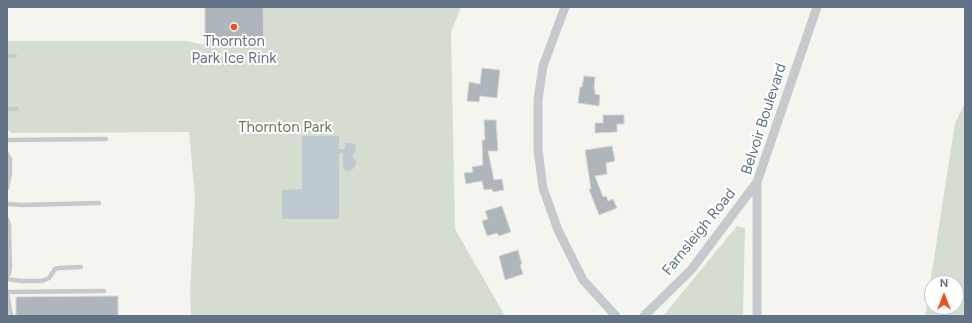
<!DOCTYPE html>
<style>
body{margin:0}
#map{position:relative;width:972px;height:323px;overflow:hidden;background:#f5f5f0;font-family:Figtree,sans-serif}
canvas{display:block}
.frame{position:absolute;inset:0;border:8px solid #617384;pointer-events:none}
.north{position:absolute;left:924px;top:275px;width:40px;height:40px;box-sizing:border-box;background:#fff;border:1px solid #c0c7ce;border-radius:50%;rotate:0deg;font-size:11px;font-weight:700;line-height:16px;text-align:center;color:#617384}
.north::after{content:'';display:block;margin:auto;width:14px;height:18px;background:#f15115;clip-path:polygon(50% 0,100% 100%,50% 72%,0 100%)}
</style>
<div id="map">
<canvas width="972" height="323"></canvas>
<div class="frame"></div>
<div class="north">N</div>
</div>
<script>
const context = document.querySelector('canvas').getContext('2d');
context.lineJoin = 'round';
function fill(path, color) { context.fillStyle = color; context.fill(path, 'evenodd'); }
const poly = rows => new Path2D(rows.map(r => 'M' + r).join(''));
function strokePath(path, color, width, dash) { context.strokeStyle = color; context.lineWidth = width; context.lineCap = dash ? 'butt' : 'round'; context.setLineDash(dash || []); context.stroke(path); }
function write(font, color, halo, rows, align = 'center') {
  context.font = font + ' Figtree,sans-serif'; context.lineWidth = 4; context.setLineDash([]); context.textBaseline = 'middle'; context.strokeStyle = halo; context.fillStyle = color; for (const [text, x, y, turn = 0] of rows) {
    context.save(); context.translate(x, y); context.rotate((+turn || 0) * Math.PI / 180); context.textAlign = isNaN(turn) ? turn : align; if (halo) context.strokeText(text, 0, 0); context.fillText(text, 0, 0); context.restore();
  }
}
const green = poly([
 [207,7,461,7,451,32,455,229,505,316,191,316,190,293,195,196,189,132,12,133,7,130,7,41,187,41,205,45],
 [965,103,965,316,925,316,955,123],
 [932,283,956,283,956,307,932,307],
 [737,226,745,228,743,316,663,316]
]);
const water = poly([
 [302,136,339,136,339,149,345,149,345,143,351,143,355,145,356,150,352,157,356,161,356,165,352,170,347,171,343,168,343,153,339,153,339,219,282,219,282,190,302,189]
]);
const building = poly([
 [205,7,263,7,264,47,205,48,205,7],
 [482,68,500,70,497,98,480,96,479,102,467,101,469,82,480,84,482,68],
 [584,76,595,77,594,89,595,89,595,94,600,95,599,106,578,103,580,87,582,87,584,76],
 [603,115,624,115,624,124,617,124,617,132,595,133,595,123,603,123,603,115],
 [484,120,496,120,498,151,488,151,494,180,502,179,504,190,493,192,492,189,484,190,482,181,466,184,464,173,473,172,472,167,483,165,482,140,485,140,484,120],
 [612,146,615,161,606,163,607,174,595,176,603,197,606,196,608,201,613,199,617,208,599,215,589,189,591,189,585,150,612,146],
 [502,206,511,232,499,236,497,233,487,236,482,221,488,219,485,211,502,206],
 [518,250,522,264,520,265,523,274,505,280,499,256,518,250],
 [118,296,118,316,16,316,16,297,118,296]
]);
const lane = poly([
 [7,56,15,56],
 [7,109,16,109],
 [7,140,106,139],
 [7,154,10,159,10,173,7,188],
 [7,204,23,205,99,203],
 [7,219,9,225,10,268,9,274,7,276],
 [7,279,21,281,42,281,49,278,55,269,59,268,81,267],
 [7,292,104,291],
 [7,292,11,316]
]);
const street = poly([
 [565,7,543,66,538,100,538,150,543,188,558,230,583,280,616,316],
 [644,316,691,270,757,182],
 [757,316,757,182,817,7]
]);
const markers = [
 [234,27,4,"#f15115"]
];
const poiNames = [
 ["Thornton",234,42],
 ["Park Ice Rink",234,59]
];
const streetNames = [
 ["Belvoir Boulevard",764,119,-72],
 ["Farnsleigh Road",699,232,-51]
];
const parkNames = [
 ["Thornton Park",285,128]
];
fill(green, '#d5ddd1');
fill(water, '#bfcad0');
fill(building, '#aeb6bb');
strokePath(building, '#d6d6d3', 1);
strokePath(lane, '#c7cacd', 4.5);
strokePath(street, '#c7cacd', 9);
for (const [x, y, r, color] of markers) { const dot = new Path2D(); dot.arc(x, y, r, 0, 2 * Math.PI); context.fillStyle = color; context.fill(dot); strokePath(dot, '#fff', 1.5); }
write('15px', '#617384', '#fff', poiNames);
write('15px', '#617384', '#fff', streetNames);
write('15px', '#657b61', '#fff', parkNames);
</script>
